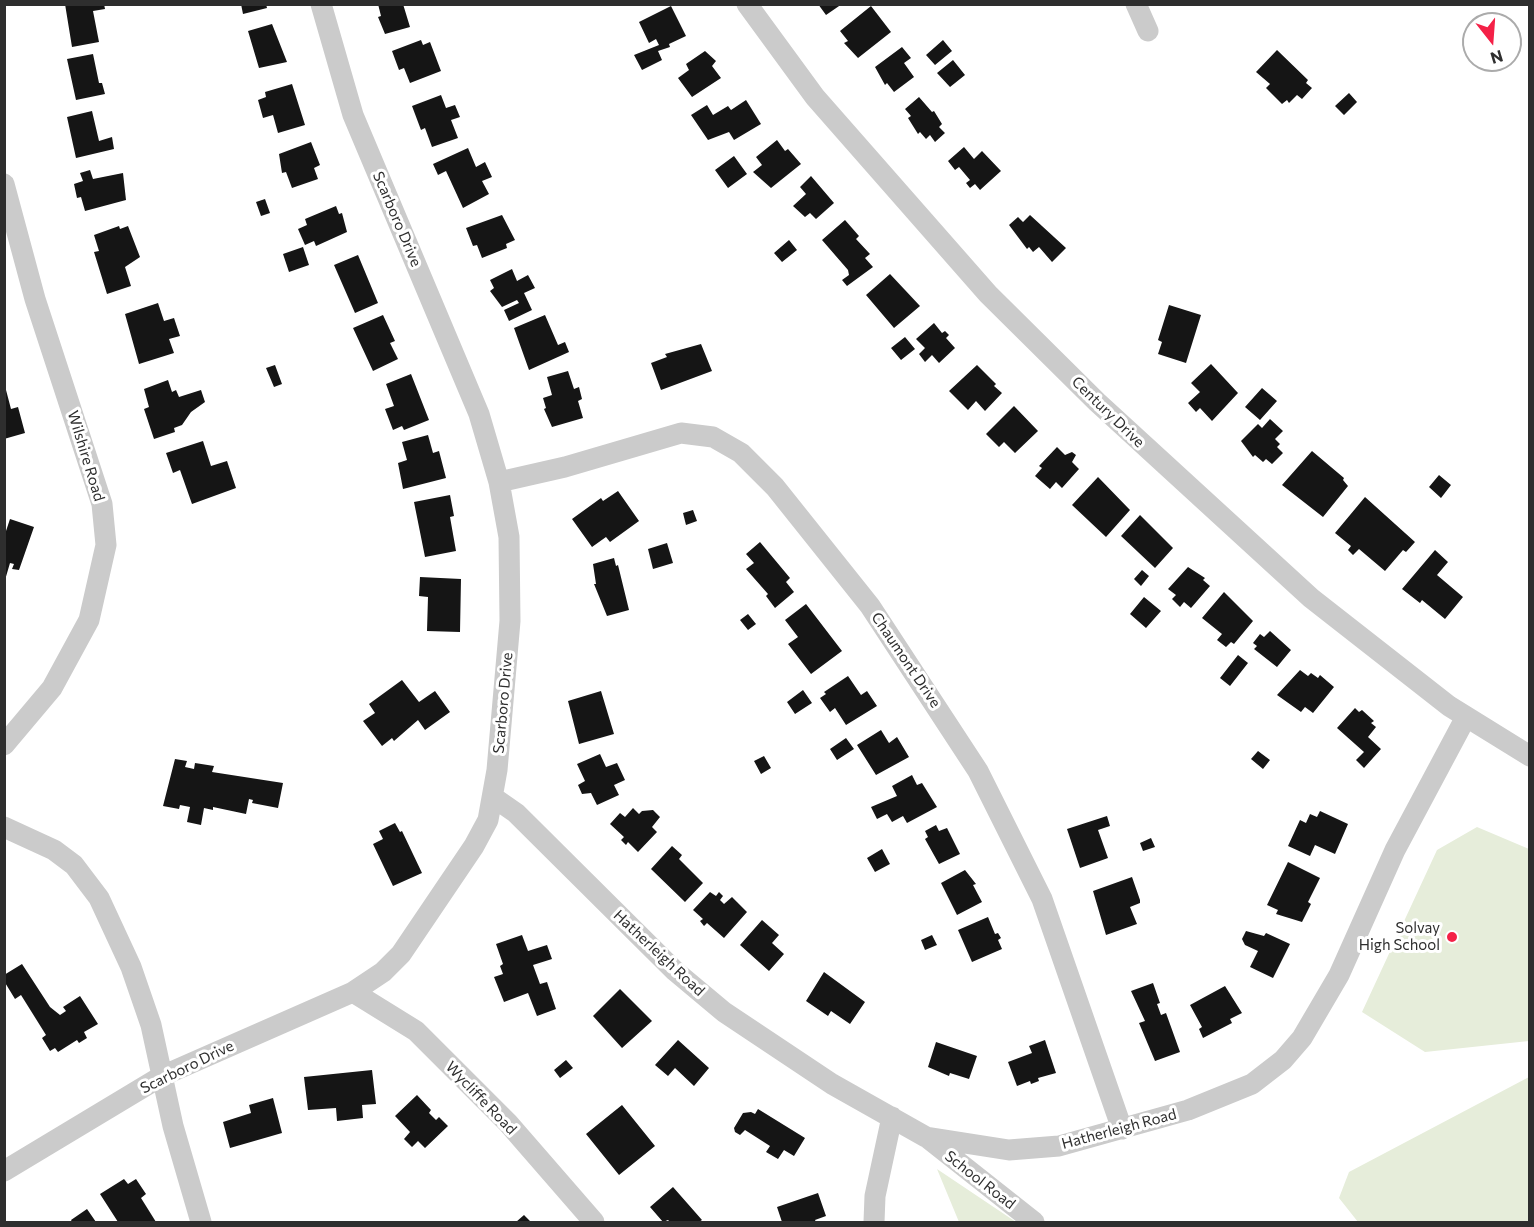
<!DOCTYPE html>
<style>
body{margin:0}
#map{position:relative;width:1534px;height:1227px;overflow:hidden;background:#fff;font-family:Commissioner,sans-serif}
canvas{display:block}
.frame{position:absolute;inset:0;border:6px solid #2e2e2e;pointer-events:none}
.north{position:absolute;left:1462px;top:12px;width:60px;height:60px;box-sizing:border-box;background:#fff;border:2px solid #ababab;border-radius:50%;rotate:163deg;font-size:16px;font-weight:700;line-height:24px;text-align:center;color:#2e2e2e}
.north::after{content:'';display:block;margin:auto;width:21px;height:27px;background:#f42147;clip-path:polygon(50% 0,100% 100%,50% 72%,0 100%)}
</style>
<div id="map">
<canvas width="1534" height="1227"></canvas>
<div class="frame"></div>
<div class="north">N</div>
</div>
<script>
const context = document.querySelector('canvas').getContext('2d');
context.lineJoin = 'round';
function fill(path, color) { context.fillStyle = color; context.fill(path, 'evenodd'); }
const poly = rows => new Path2D(rows.map(r => 'M' + r).join(''));
function strokePath(path, color, width, dash) { context.strokeStyle = color; context.lineWidth = width; context.lineCap = dash ? 'butt' : 'round'; context.setLineDash(dash || []); context.stroke(path); }
function write(font, color, halo, rows, align = 'center') {
  context.font = font + ' Commissioner,sans-serif'; context.lineWidth = 6; context.setLineDash([]); context.textBaseline = 'middle'; context.strokeStyle = halo; context.fillStyle = color; for (const [text, x, y, turn = 0] of rows) {
    context.save(); context.translate(x, y); context.rotate((+turn || 0) * Math.PI / 180); context.textAlign = isNaN(turn) ? turn : align; if (halo) context.strokeText(text, 0, 0); context.fillText(text, 0, 0); context.restore();
  }
}
const green = poly([
 [1477,827,1529,849,1529,1041,1425,1052,1362,1012,1437,850],
 [1529,1077,1529,1222,1358,1222,1339,1198,1349,1172],
 [937,1169,1016,1222,959,1222]
]);
const building = poly([
 [65,4,104,4,105,9,93,11,99,42,72,47],
 [241,4,266,4,267,8,243,14],
 [378,4,403,4,410,27,385,34,378,17,381,16],
 [818,4,842,4,826,15],
 [671,6,686,36,669,44,670,47,658,51,662,60,642,70,634,55,659,45,656,39,649,43,639,22],
 [871,6,891,32,858,58,844,43,848,41,840,31],
 [272,24,287,62,259,68,248,31],
 [421,40,423,45,430,42,441,71,410,83,404,68,399,70,392,51],
 [943,40,952,51,935,65,926,55],
 [902,47,911,58,904,63,914,77,894,92,887,83,885,85,875,67],
 [1277,50,1308,80,1306,83,1312,88,1302,99,1297,95,1289,103,1287,100,1282,104,1266,88,1270,84,1256,72],
 [705,51,716,61,712,66,721,78,692,97,678,78,689,70,686,64],
 [93,54,99,83,102,83,105,94,76,100,67,59],
 [953,60,965,75,950,87,937,73],
 [292,84,305,125,278,133,273,115,263,118,258,100,266,97,265,92],
 [1349,93,1357,102,1344,115,1335,106],
 [441,95,446,108,455,105,460,117,451,120,458,138,432,147,425,128,421,130,412,106],
 [919,97,932,112,934,111,942,124,939,127,945,133,935,142,930,135,926,139,920,132,918,134,908,118,911,116,905,109],
 [746,100,761,124,734,140,729,132,708,140,691,115,707,105,713,115,728,106,731,110],
 [92,111,99,141,112,137,114,149,76,158,67,117],
 [777,140,785,151,788,149,801,164,771,188,753,172,762,165,756,157],
 [311,142,320,165,314,168,318,179,292,188,286,172,282,173,279,154],
 [964,147,974,159,982,151,1001,171,980,190,975,184,970,188,966,183,970,180,959,167,955,170,948,161],
 [468,148,476,167,485,162,492,177,482,181,489,194,463,208,446,171,438,175,433,164],
 [734,156,747,174,728,188,715,170],
 [90,170,93,179,123,173,126,200,85,211,81,197,77,198,74,184,83,181,80,173],
 [811,176,834,203,816,219,810,213,805,217,793,206,806,194,800,187],
 [265,199,270,213,261,216,256,202],
 [336,206,339,214,342,213,347,232,316,246,314,241,305,245,298,229,307,225,305,219],
 [502,215,515,240,506,244,507,248,482,258,477,245,473,246,466,228],
 [1030,215,1066,248,1052,262,1039,247,1033,252,1029,247,1027,249,1009,225,1018,217,1023,222],
 [845,220,859,236,856,239,870,254,865,258,873,267,847,286,842,280,849,275,848,270,822,240],
 [119,226,120,229,128,226,140,257,125,267,131,286,107,294,94,252,99,251,94,235],
 [789,240,797,250,782,262,774,253],
 [303,247,309,265,289,272,283,254],
 [358,255,378,303,355,313,334,265],
 [512,269,517,281,528,275,535,288,524,293,532,310,509,321,504,310,519,303,517,300,502,307,490,291,494,288,490,280],
 [890,274,920,306,894,328,866,295],
 [158,303,164,321,174,318,180,336,169,339,174,353,139,364,125,314],
 [1169,305,1201,315,1186,363,1158,354,1162,342,1158,340],
 [383,315,395,341,390,343,398,359,373,371,353,328],
 [545,315,558,345,565,342,569,352,529,370,514,328],
 [934,323,942,333,945,331,949,335,946,338,955,348,939,363,932,355,925,362,919,354,925,348,916,339],
 [905,337,915,349,901,360,891,348],
 [701,344,712,371,661,390,651,363,667,357,665,354],
 [1211,364,1238,393,1212,421,1200,408,1196,412,1188,403,1200,392,1191,383],
 [275,365,282,384,274,387,266,368],
 [977,365,996,384,994,386,1002,393,985,411,976,401,968,410,949,391],
 [568,371,574,389,579,387,582,399,578,401,583,418,552,427,544,409,546,408,543,398,552,395,547,377],
 [411,374,429,420,404,430,402,426,393,430,385,409,394,406,386,384],
 [168,380,172,392,176,390,179,397,201,390,205,402,191,412,182,425,174,428,175,432,154,439,144,409,149,407,144,389],
 [1262,388,1277,401,1260,420,1245,407],
 [6,390,11,409,18,407,25,433,4,439],
 [1014,406,1038,431,1015,453,1004,442,999,447,986,434],
 [1270,419,1283,431,1275,439,1280,444,1277,447,1283,453,1272,464,1266,459,1263,462,1255,455,1253,457,1241,441,1258,424,1262,428],
 [428,435,433,453,439,451,446,478,403,489,398,463,407,460,402,442],
 [203,441,211,466,227,461,236,488,192,504,180,470,173,473,166,453],
 [1057,447,1065,455,1072,452,1076,455,1072,462,1079,469,1062,488,1056,482,1050,489,1035,476,1042,468,1039,466],
 [1312,451,1344,478,1343,480,1348,486,1323,517,1282,485],
 [1439,475,1451,485,1441,498,1429,487],
 [1098,477,1130,510,1106,537,1072,505],
 [618,491,639,521,610,542,606,537,592,547,572,519,601,498,603,501],
 [450,495,454,516,450,517,456,551,425,557,414,502],
 [1365,497,1415,542,1406,552,1403,550,1385,571,1359,549,1353,555,1348,550,1351,546,1335,533],
 [693,510,697,521,686,525,683,513],
 [1140,515,1173,548,1155,568,1121,536],
 [10,519,34,527,19,570,12,569,14,564,10,563,5,580,4,537],
 [760,542,790,578,786,582,794,592,775,608,766,596,768,594,746,569,754,563,746,554],
 [667,543,673,563,653,569,648,549],
 [1435,550,1448,562,1437,575,1463,597,1445,619,1422,600,1420,603,1402,589],
 [614,558,616,566,618,565,629,610,607,616,594,584,596,584,593,564],
 [1188,567,1205,578,1203,580,1210,586,1191,608,1184,602,1180,607,1172,599,1176,595,1168,589],
 [1142,570,1149,576,1141,586,1134,579],
 [420,577,461,579,460,632,427,631,428,597,419,596],
 [1224,592,1253,621,1234,644,1231,642,1226,647,1217,640,1222,634,1202,618],
 [1144,597,1161,611,1146,628,1130,614],
 [806,604,842,651,811,674,788,644,798,637,785,620],
 [748,614,756,624,748,630,740,620],
 [1270,631,1291,650,1277,667,1254,649,1257,646,1253,643,1260,634,1264,637],
 [1238,655,1248,663,1230,686,1220,678],
 [1300,670,1308,676,1311,673,1318,678,1320,675,1334,687,1313,713,1305,707,1301,712,1277,695],
 [848,676,861,695,867,691,877,706,846,725,835,708,830,712,820,698,826,694,824,692],
 [402,680,419,702,435,691,450,712,425,730,418,720,394,741,392,738,382,746,363,721,375,713,369,704],
 [803,690,812,703,795,714,787,702],
 [601,691,614,734,579,744,568,701],
 [1355,708,1359,712,1362,710,1374,721,1371,723,1376,727,1368,737,1381,749,1364,768,1356,760,1364,752,1337,728],
 [881,730,889,743,897,737,909,757,876,775,857,745],
 [846,738,854,749,837,760,830,749],
 [1258,751,1270,760,1263,769,1251,759],
 [600,754,606,767,617,763,625,780,614,785,619,795,597,805,591,793,582,794,578,785,585,781,577,764],
 [764,756,771,768,761,774,754,761],
 [175,759,187,761,185,767,194,769,195,763,214,766,212,772,283,783,278,808,252,803,253,800,249,799,246,814,213,807,213,810,204,808,201,825,187,822,190,807,180,805,179,809,163,806],
 [912,775,917,785,922,783,937,807,907,823,903,816,892,822,887,814,877,819,871,807,897,796,892,786],
 [633,808,639,814,642,811,653,810,660,817,652,827,657,832,638,852,628,842,626,845,621,840,624,837,610,824,620,813,625,817],
 [1320,811,1348,824,1335,854,1315,845,1310,856,1288,846,1300,820,1306,823,1310,814,1317,817],
 [1107,816,1110,826,1098,830,1108,858,1080,868,1067,829],
 [395,823,400,832,402,831,422,873,393,886,373,844,383,839,379,831],
 [936,825,939,831,947,828,960,854,939,864,925,839,928,837,925,831],
 [1151,838,1155,847,1143,851,1140,843],
 [672,846,682,855,679,859,703,883,685,902,651,869],
 [882,849,890,864,875,872,867,858],
 [1288,862,1320,878,1308,902,1311,904,1302,922,1276,914,1278,910,1267,905],
 [965,870,976,884,973,885,982,902,957,915,941,883],
 [1132,877,1140,900,1140,903,1130,907,1137,924,1106,935,1093,891],
 [710,892,716,896,719,892,723,896,720,900,724,904,732,897,747,912,724,938,707,923,704,926,700,921,703,919,693,910],
 [988,917,995,934,998,933,1001,938,998,940,1002,949,972,962,958,930],
 [762,920,779,935,772,943,784,954,769,971,740,945],
 [1246,931,1264,936,1266,933,1290,944,1273,978,1250,967,1258,951,1245,945,1242,939],
 [522,935,528,951,547,945,552,959,533,965,540,984,547,982,556,1009,537,1016,528,993,504,1002,494,977,503,974,500,966,503,964,496,944],
 [932,935,937,945,925,950,921,940],
 [22,964,50,1007,60,1015,66,1011,63,1007,80,996,98,1024,84,1032,87,1038,79,1043,77,1040,58,1052,55,1048,50,1051,42,1038,46,1035,21,995,15,999,4,981,4,975],
 [824,972,865,1002,850,1024,831,1011,828,1016,806,1001],
 [1153,983,1160,1003,1157,1004,1161,1015,1166,1013,1180,1052,1155,1061,1139,1023,1145,1021,1131,991],
 [1225,986,1242,1013,1230,1019,1232,1023,1203,1038,1199,1029,1202,1027,1190,1005],
 [620,989,652,1021,622,1048,593,1016],
 [678,1040,709,1068,694,1086,675,1068,668,1076,655,1065],
 [1045,1040,1056,1073,1038,1078,1039,1081,1031,1084,1030,1081,1017,1086,1008,1062,1032,1053,1029,1046],
 [936,1042,977,1056,969,1079,950,1073,949,1076,928,1067],
 [566,1060,573,1068,560,1078,554,1070],
 [372,1070,376,1104,362,1105,363,1118,337,1121,336,1108,308,1110,304,1077],
 [417,1095,431,1110,429,1113,436,1120,439,1117,448,1126,425,1148,418,1141,412,1147,404,1139,410,1132,395,1116],
 [273,1098,282,1133,230,1148,223,1122,251,1113,249,1105],
 [622,1105,655,1146,619,1175,586,1134],
 [758,1109,805,1138,794,1156,784,1150,778,1159,766,1152,770,1146,745,1130,740,1135,735,1132,734,1128,743,1113,751,1112,755,1114],
 [124,1179,128,1184,136,1179,146,1194,141,1198,156,1222,118,1222,100,1194],
 [673,1187,702,1220,699,1222,670,1222,668,1220,663,1222,650,1207],
 [818,1193,826,1216,815,1220,816,1222,782,1222,777,1207],
 [87,1209,96,1222,72,1222,71,1220],
 [524,1215,531,1222,516,1222]
]);
const minor = poly([
 [747,4,815,97,988,294,1097,402,1311,598,1449,706,1530,756],
 [1136,4,1148,31],
 [4,184,35,299,102,504,106,545,89,620,52,688,4,745],
 [499,482,565,467,681,433,713,437,741,453,775,487,870,606,978,771,1042,899,1122,1129],
 [493,797,516,813,675,971,724,1012,832,1084,926,1137,1009,1150,1059,1146,1188,1110,1252,1084,1283,1060,1302,1038,1339,975,1395,850,1466,717],
 [4,827,54,850,74,865,99,898,131,967,151,1025,173,1126,201,1222],
 [353,992,416,1031,508,1123,594,1222],
 [929,1139,1034,1222],
 [4,1171,162,1076,353,992,383,972,401,954,474,846,488,820,497,770,510,621,509,537,499,482,479,414,353,115,321,4],
 [874,1222,875,1196,892,1117]
]);
const markers = [
 [1452,937,6,"#f42147"]
];
const streetNames = [
 ["Scarboro Drive",397,219,67],
 ["Century Drive",1108,412,44],
 ["Wilshire Road",86,456,73],
 ["Chaumont Drive",906,660,56],
 ["Scarboro Drive",503,703,-85],
 ["Hatherleigh Road",659,953,43],
 ["Scarboro Drive",187,1067,-26],
 ["Wycliffe Road",481,1098,46],
 ["Hatherleigh Road",1119,1129,-15],
 ["School Road",980,1180,38]
];
const poiNames = [
 ["Solvay",1440,928],
 ["High School",1440,945]
];
fill(green, '#e6edda');
fill(building, '#151515');
strokePath(minor, '#cbcbcb', 21);
for (const [x, y, r, color] of markers) { const dot = new Path2D(); dot.arc(x, y, r, 0, 2 * Math.PI); context.fillStyle = color; context.fill(dot); strokePath(dot, '#fff', 2); }
write('15px', '#2e2e2e', '#fff', streetNames);
write('15px', '#2e2e2e', '#fff', poiNames, 'right');
</script>
